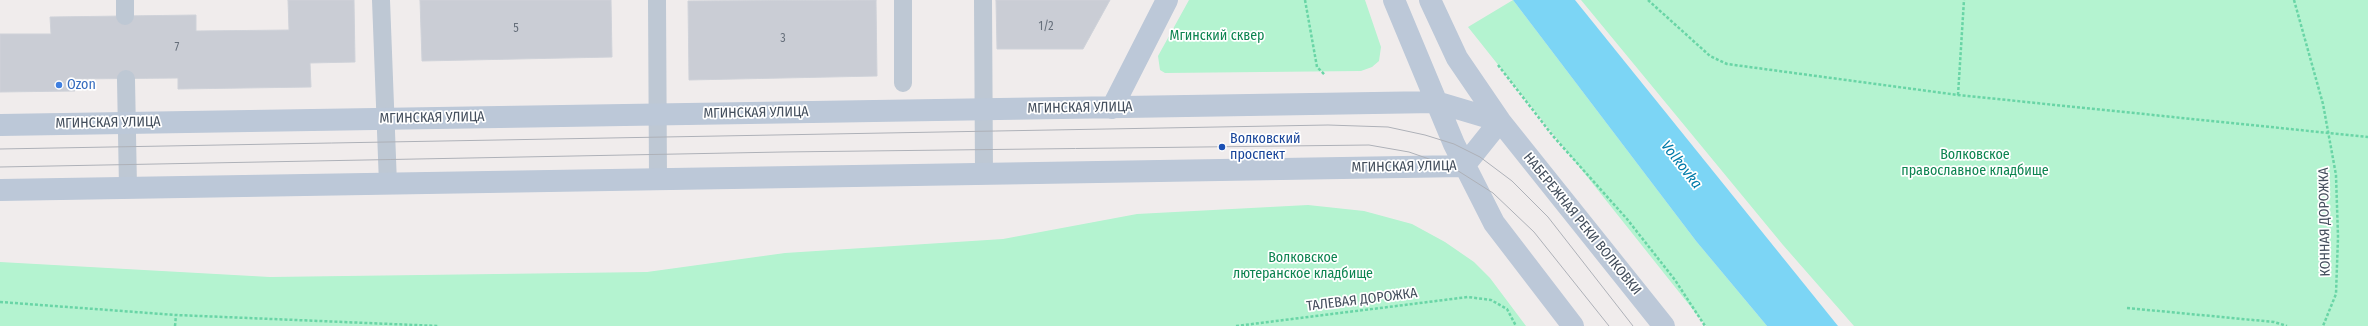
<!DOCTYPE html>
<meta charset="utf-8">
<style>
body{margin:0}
canvas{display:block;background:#f0ecec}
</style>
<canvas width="2368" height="326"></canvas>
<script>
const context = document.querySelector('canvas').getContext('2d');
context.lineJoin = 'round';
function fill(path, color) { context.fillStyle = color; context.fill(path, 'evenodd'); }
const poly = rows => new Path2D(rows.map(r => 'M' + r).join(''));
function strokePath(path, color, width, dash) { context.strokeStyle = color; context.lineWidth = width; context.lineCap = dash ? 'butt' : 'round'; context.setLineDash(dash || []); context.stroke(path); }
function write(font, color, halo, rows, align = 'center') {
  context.font = font + ' "Fira Sans Condensed",sans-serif'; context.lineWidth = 3.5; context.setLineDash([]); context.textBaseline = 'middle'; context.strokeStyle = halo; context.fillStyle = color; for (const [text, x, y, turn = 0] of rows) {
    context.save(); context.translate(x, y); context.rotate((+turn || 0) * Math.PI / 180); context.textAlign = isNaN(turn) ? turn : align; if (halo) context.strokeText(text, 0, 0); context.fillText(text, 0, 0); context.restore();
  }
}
const green = poly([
 [1189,0,1365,0,1381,47,1379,61,1372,67,1361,71,1165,73,1160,70,1158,56],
 [1513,0,1696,241,1767,326,1706,326,1468,27],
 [1581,0,2368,0,2368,326,1854,326,1783,245],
 [1308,205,1364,211,1412,224,1445,242,1474,262,1490,278,1526,326,0,326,0,262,270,277,647,272,785,253,1003,239,1137,214]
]);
const water = poly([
 [1513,0,1575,0,1838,326,1767,326,1696,241]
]);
const building = poly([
 [288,0,354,0,355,62,310,63,311,87,178,89,178,78,75,79,75,91,0,92,0,34,51,34,50,17,196,15,196,31,289,30,288,0],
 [420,0,611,0,612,57,422,61,420,0],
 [876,0,877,76,689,80,688,1,876,0],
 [996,0,1110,0,1083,49,997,49,996,0]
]);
const path = poly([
 [1305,0,1317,67,1325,75],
 [1648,0,1710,56,1727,64,1958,95,2368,137],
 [2294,0,2323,104,2336,175,2338,237,2336,294,2323,326],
 [1498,65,1553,136,1627,219,1675,280,1705,326],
 [1958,95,1964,0],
 [0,302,176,315,439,326],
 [2127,308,2274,322,2287,326],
 [175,326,176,315],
 [1236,326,1468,297,1491,300,1507,309,1516,326]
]);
const lane = poly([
 [125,0,125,16],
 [381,0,388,184],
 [657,0,658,179],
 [903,0,903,83],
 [983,0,984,174],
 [126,79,128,188]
]);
const secondary = poly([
 [1394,0,1454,144,1494,223,1573,326],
 [1430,0,1457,58,1500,121,1664,326],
 [1112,108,1167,0],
 [0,125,1436,102,1500,121],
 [0,190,1464,166,1500,121]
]);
const tram = poly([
 [0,149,1328,125,1388,127,1425,135,1454,144,1480,157,1512,181,1548,217,1633,326],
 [0,167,782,152,1369,145,1409,152,1452,167,1493,193,1534,232,1609,326]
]);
const markers = [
 [59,85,4,"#3f7fe0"],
 [1222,147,4,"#1a4fb4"]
];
const numberNames = [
 ["1/2",1046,27],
 ["5",516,29],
 ["3",783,39],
 ["7",177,48]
];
const parkNames = [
 ["Мгинский сквер",1217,36],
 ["Волковское",1975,155],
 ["православное кладбище",1975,171],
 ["Волковское",1303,258],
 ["лютеранское кладбище",1303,274]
];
const shopNames = [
 ["Ozon",67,85]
];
const streetNames = [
 ["МГИНСКАЯ УЛИЦА",1080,108,-1],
 ["МГИНСКАЯ УЛИЦА",756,113,-1],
 ["МГИНСКАЯ УЛИЦА",432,118,-1],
 ["МГИНСКАЯ УЛИЦА",108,123,-1],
 ["МГИНСКАЯ УЛИЦА",1404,167,-1],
 ["КОННАЯ ДОРОЖКА",2325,222,-91],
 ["НАБЕРЕЖНАЯ РЕКИ ВОЛКОВКИ",1582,224,51],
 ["ТАЛЕВАЯ ДОРОЖКА",1362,300,-7]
];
const transitNames = [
 ["Волковский",1230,139],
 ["проспект",1230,155]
];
const waterNames = [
 ["Volkovka",1681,165,52]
];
fill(green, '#b4f3d0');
fill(water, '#7cd5f5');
fill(building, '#cacdd5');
strokePath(building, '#cfd2d9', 1);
strokePath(path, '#69d5a6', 2.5, [3, 2]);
strokePath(lane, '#bec8d4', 18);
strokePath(secondary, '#bcc8d8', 22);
strokePath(tram, '#aeb1b8', 1);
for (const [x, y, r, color] of markers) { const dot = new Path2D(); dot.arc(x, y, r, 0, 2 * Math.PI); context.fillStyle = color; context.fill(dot); strokePath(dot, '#fff', 1.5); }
write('12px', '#656e7a', null, numberNames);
write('14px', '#0c8450', '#fff', parkNames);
write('14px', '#366cbe', '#fff', shopNames, 'left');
write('14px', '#434e5c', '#fff', streetNames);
write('14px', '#164399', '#fff', transitNames, 'left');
write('italic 15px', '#017ba9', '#fff', waterNames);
</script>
